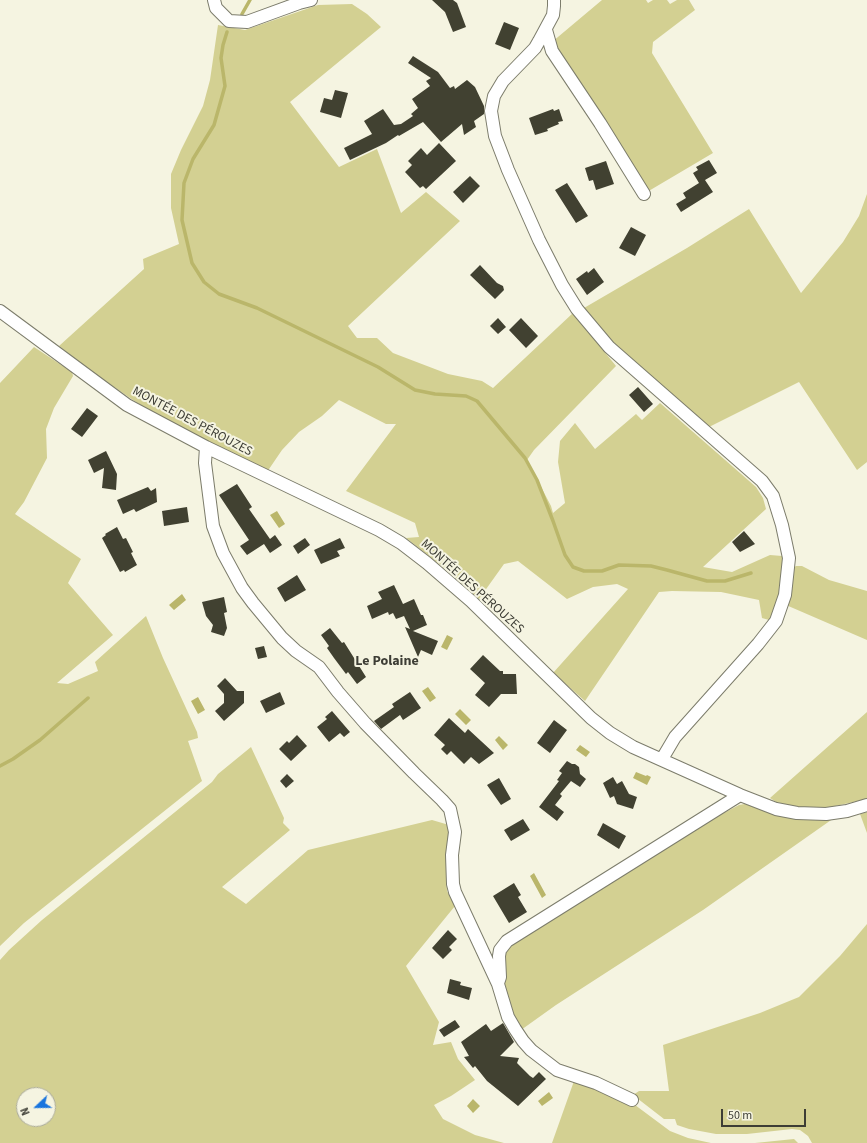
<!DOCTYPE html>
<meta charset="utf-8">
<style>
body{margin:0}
#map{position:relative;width:867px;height:1143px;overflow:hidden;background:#f5f4e1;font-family:"Source Sans 3",sans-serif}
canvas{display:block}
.north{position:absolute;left:16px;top:1087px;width:40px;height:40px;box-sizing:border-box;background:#f5f4e1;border:1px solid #abab9c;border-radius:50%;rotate:248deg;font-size:11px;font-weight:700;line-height:16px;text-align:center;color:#3d3d35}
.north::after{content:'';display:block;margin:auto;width:14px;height:18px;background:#1975de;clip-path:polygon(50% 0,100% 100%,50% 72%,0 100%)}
.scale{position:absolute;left:721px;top:1109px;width:85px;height:18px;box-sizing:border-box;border:2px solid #3d3d35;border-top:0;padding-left:5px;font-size:12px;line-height:14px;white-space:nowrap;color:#3d3d35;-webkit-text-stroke:3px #f5f4e1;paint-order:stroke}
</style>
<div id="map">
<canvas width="867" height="1143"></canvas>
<div class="north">N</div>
<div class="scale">50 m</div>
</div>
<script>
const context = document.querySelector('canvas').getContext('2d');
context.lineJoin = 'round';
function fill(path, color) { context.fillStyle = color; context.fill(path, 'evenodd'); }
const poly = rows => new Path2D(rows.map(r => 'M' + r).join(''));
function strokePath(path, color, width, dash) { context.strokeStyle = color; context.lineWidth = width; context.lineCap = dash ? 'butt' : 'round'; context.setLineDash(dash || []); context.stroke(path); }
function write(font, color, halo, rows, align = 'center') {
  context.font = font + ' "Source Sans 3",sans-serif'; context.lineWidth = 4; context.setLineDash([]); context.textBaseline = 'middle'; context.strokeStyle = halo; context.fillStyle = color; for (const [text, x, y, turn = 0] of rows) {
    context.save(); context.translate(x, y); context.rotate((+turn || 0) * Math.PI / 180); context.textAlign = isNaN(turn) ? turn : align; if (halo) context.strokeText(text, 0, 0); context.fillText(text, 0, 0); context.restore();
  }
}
const green = poly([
 [602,0,646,0,648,3,653,0,667,0,670,4,677,0,689,0,695,10,653,42,652,53,713,153,647,192,552,42],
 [352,4,367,14,381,27,290,102,339,167,377,149,401,213,426,192,460,221,348,326,357,338,377,338,393,353,448,374,482,381,493,388,573,313,616,366,534,450,527,460,551,506,553,513,565,503,558,462,560,441,575,423,595,449,636,414,642,420,660,403,756,487,763,498,766,509,703,567,732,572,770,555,782,556,782,576,778,600,769,620,762,618,759,600,721,592,672,591,659,592,585,701,553,673,628,589,617,584,593,587,567,599,518,561,504,564,479,599,452,574,406,538,419,537,415,523,346,491,396,424,386,424,339,400,322,416,299,432,282,450,267,472,180,430,133,400,88,369,59,346,144,269,143,259,179,244,171,208,171,174,181,150,203,106,210,80,218,25,245,30,318,5],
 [867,194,867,462,857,470,799,382,707,428,614,346,584,308,687,248,749,209,801,293,843,242,859,216],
 [34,347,72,372,73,376,54,408,46,429,47,458,24,502,15,514,81,559,68,583,113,635,57,683,68,684,98,671,95,662,146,616,163,658,197,732,198,738,188,741,202,781,24,923,0,946,0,383],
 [796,566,802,566,829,580,867,591,867,640,786,605,793,568],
 [867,712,867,799,826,808,802,808,776,802,770,798],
 [251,747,284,818,283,823,290,830,222,887,246,904,308,850,432,820,449,825,451,835,448,844,446,876,447,891,455,906,406,966,439,1022,433,1045,451,1042,458,1059,475,1080,451,1096,434,1105,443,1119,475,1135,504,1143,0,1143,0,960,9,950,42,920,212,782,218,774],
 [24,1095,48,1095,48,1119,24,1119],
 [745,804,789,817,806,820,834,818,703,910,556,1005,521,1030,515,1018,505,985,503,958,507,949,513,943,722,814,739,805],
 [867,812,867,833,860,814],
 [867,924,867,1143,812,1143,808,1136,800,1130,792,1129,747,1134,716,1134,689,1129,677,1125,675,1119,664,1119,633,1095,639,1091,669,1091,663,1045,760,1013,799,997,840,956],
 [574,1081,631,1102,670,1131,688,1138,711,1143,755,1143,794,1139,798,1143,552,1143]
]);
const water = poly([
 [277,511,285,524,279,528,270,515],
 [182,594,186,600,174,610,169,605],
 [447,635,453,638,447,650,441,647],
 [428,687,436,698,430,702,422,691],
 [198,697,205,710,198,714,191,701],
 [460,709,471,720,466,725,455,714],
 [499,736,508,745,503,750,495,740],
 [580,745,590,752,586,757,576,750],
 [636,772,646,776,647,775,651,777,647,785,633,778],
 [534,873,546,895,542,898,530,876],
 [549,1092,553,1098,542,1106,538,1101],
 [473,1099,480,1106,473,1113,467,1106]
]);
const stream = poly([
 [242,14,250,0],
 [227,32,223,45,221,58,225,86,214,125,193,159,184,183,182,220,192,263,204,282,219,294,257,308,378,367,415,390,435,394,466,396,477,401,525,458,537,480,553,521,565,555,573,567,584,571,602,571,619,565,651,566,667,570,707,581,725,581,751,573],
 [0,766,13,759,40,740,88,698]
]);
const building = poly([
 [432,0,453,0,457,3,466,27,453,32,445,12],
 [504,22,519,28,510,50,495,44],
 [413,56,438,72,450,88,454,86,455,89,467,80,475,87,484,106,484,114,474,121,476,127,464,135,462,124,441,142,423,122,399,136,398,135,386,143,350,160,344,148,372,134,364,121,383,109,394,125,401,124,413,116,411,114,418,108,412,99,430,86,426,81,431,78,408,63],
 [335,90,348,93,341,118,320,112,324,98,332,100],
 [553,109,554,111,559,109,563,121,558,122,559,124,547,129,548,131,535,135,529,118],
 [439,143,456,161,426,189,423,186,420,188,405,172,412,165,408,161,421,148,427,155],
 [709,160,717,173,705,180,713,192,681,212,676,204,686,198,683,193,699,183,693,173,698,170,696,167],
 [606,161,614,184,596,190,593,180,589,181,585,168],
 [470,176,480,186,463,203,453,192],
 [567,183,588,216,576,223,555,190],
 [631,227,646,235,635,256,619,248],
 [480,265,497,283,503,286,504,290,495,299,470,275],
 [594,268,604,282,587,295,576,279,587,271,588,273],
 [498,318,506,327,498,334,490,326],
 [521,318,538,336,526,348,509,330],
 [638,387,653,404,644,412,629,395],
 [87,408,98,416,82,437,71,429],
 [106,451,117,474,116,490,102,488,104,468,94,473,88,460],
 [237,484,252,507,249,509,270,539,275,535,282,545,270,553,264,544,247,555,240,546,249,540,219,495],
 [148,487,151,491,156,488,157,502,136,512,134,509,123,514,117,500],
 [187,507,189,522,164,526,162,511],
 [117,527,123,539,126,538,133,552,131,553,137,565,125,572,124,570,120,572,102,538,106,535,105,534],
 [744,531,755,544,740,552,732,542],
 [305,538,310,545,298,554,293,546],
 [340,538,345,548,337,551,340,556,321,564,314,550],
 [297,575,306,590,285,602,277,588],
 [394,585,403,604,414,599,421,615,423,615,427,625,413,631,438,641,432,655,421,650,418,657,405,627,410,629,404,616,396,619,393,613,389,615,388,612,372,619,367,606,382,599,378,592],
 [224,597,227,612,224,613,227,628,224,636,211,632,213,625,206,616,202,602],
 [330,628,342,643,344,642,366,677,357,684,348,672,346,674,334,658,327,648,329,646,321,635],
 [264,646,267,657,258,659,255,648],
 [483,655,500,671,503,671,503,674,516,674,517,694,501,694,489,707,475,695,485,683,470,669],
 [225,678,237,691,244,691,244,703,224,721,215,711,224,703,224,694,217,686],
 [280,692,285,704,266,713,260,701],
 [410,692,421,708,403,720,400,715,381,729,374,721,394,707,392,704],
 [332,711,350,732,344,737,340,733,329,742,317,727,327,719,325,717],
 [449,718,465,733,468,729,494,753,479,764,471,757,464,764,451,751,447,755,441,749,445,745,434,735],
 [554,720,567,730,550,753,537,743],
 [297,735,307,746,291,761,279,749,287,741,289,743],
 [567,761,572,764,575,764,579,767,580,774,586,779,580,787,571,781,560,794,562,796,555,805,564,812,557,821,539,807,559,781,557,780,562,773,559,771],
 [287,774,294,781,286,788,280,781],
 [613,777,617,784,622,781,629,794,637,797,633,809,617,804,614,796,610,798,603,783],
 [499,778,511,799,501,805,487,785],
 [523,819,530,830,511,841,504,830],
 [603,823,626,836,619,849,597,835],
 [514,883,521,895,518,897,527,912,509,923,493,896],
 [448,930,457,939,449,947,452,950,443,959,432,948],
 [450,979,461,982,460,985,472,988,469,1000,447,993],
 [455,1020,460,1027,444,1037,439,1030],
 [503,1023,514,1042,500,1056,519,1058,517,1063,530,1076,533,1078,539,1072,546,1079,518,1106,487,1081,475,1066,473,1068,464,1057,469,1056,461,1042,486,1024,491,1031]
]);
const street = poly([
 [214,0,216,8,229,21,247,22,299,3,311,0],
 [554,0,554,6,553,15,539,41,535,48,503,81,494,96,491,111,495,136,508,170,539,240,562,285,577,309,609,347,762,481,773,496,782,525,789,558,785,595,776,621,758,644,675,737,662,759],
 [546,30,552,51,600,123,644,194],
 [0,311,127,405,206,447,379,530,401,543,427,563,471,601,591,718,610,733,633,747,740,795,776,809,797,813,826,814,847,811,867,805],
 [206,447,205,463,213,526,223,553,242,588,253,603,282,638,296,651,319,667,338,692,365,723,414,773,442,800,450,809,455,832,452,855,453,884,455,892,498,984,508,1017,515,1029,523,1041,531,1050,557,1070,596,1083,632,1100],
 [498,983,500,977,499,956,500,950,507,941,740,795]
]);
const streetNames = [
 ["MONTÉE DES PÉROUZES",192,422,28],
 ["MONTÉE DES PÉROUZES",472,587,42]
];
const neighbourhoodNames = [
 ["Le Polaine",387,662]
];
fill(green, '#d3d092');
fill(water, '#bab66a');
strokePath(stream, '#bab66a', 3.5);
fill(building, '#414131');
strokePath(street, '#7c7c6b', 14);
strokePath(street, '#fff', 12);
write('13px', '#3d3d35', '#f5f4e1', streetNames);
write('bold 14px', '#3d3d35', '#f5f4e1', neighbourhoodNames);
</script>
